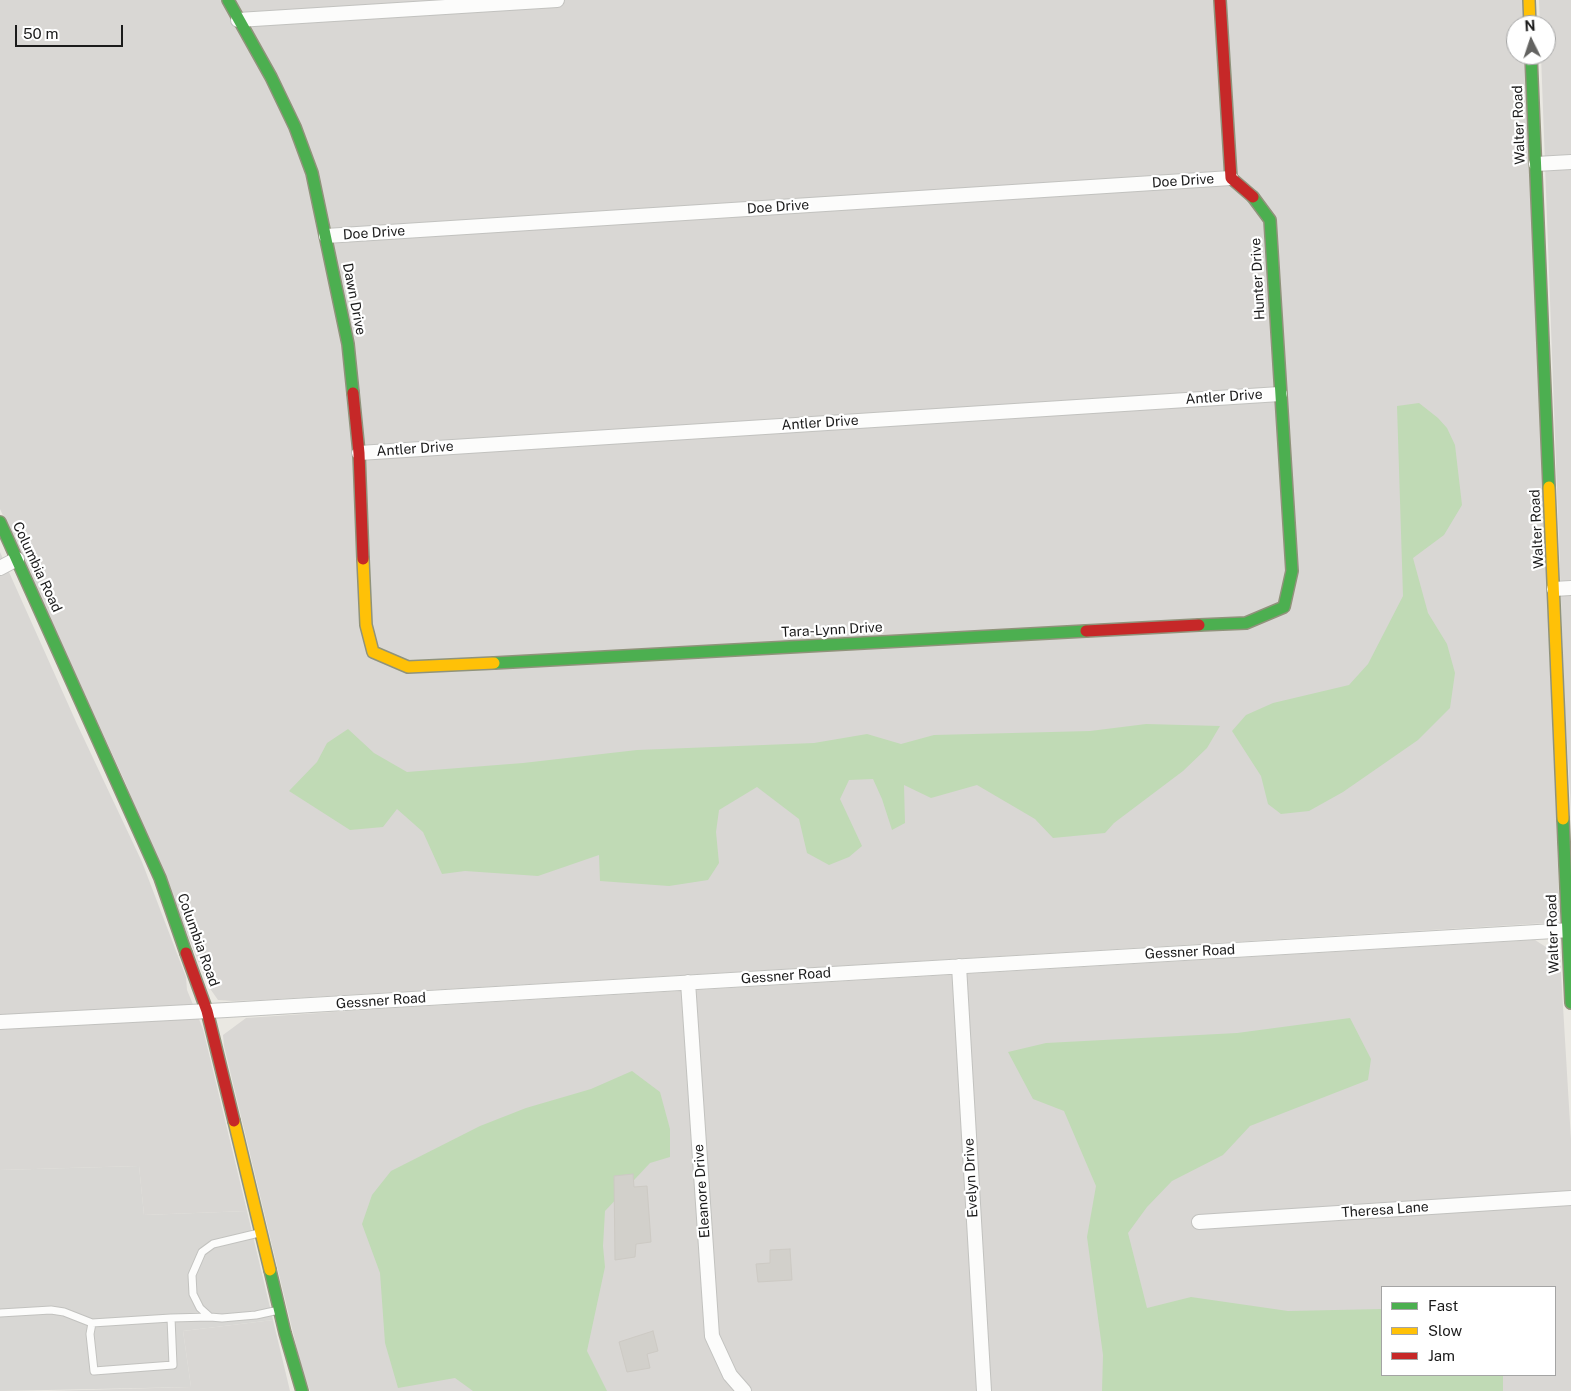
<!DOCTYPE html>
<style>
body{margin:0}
#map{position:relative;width:1571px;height:1391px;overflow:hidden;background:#eae8e2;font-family:"Public Sans",sans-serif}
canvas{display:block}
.legend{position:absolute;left:1381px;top:1286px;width:175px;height:90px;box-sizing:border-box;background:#fff;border:1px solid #a4a4a4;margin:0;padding:6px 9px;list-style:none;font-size:15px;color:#1b1b1b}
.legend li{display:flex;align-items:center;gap:10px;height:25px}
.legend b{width:25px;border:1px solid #a4a4a4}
.north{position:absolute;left:1506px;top:15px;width:50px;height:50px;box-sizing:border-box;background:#fff;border:1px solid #a4a4a4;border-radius:50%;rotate:356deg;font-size:14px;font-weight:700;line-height:20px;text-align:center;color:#1b1b1b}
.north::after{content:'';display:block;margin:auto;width:18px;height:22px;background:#636361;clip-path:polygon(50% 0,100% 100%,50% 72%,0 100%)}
.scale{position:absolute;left:15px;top:25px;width:108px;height:22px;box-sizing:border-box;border:2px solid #1b1b1b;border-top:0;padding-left:6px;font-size:15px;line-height:18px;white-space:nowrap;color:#1b1b1b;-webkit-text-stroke:4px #fff;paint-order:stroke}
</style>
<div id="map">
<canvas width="1571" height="1391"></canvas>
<ul class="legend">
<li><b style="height:6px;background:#4caf50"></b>Fast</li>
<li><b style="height:6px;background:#ffc107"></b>Slow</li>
<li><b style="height:6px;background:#c62828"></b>Jam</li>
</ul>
<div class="north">N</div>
<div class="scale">50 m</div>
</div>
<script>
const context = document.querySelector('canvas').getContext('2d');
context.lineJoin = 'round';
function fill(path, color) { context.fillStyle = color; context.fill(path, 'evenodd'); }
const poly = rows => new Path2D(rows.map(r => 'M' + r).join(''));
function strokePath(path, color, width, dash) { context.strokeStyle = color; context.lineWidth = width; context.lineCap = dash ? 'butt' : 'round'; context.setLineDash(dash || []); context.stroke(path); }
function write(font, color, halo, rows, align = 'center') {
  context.font = font + ' "Public Sans",sans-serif'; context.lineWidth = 4.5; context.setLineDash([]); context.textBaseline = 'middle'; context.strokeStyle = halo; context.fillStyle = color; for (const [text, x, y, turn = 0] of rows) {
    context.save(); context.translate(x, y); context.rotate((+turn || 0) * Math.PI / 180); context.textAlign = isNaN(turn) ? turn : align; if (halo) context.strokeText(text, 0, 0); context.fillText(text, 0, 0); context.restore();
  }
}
const residential = poly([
 [0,0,1523,0,1524,25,1516,25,1516,55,1526,55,1560,920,1546,923,870,964,260,1000,233,1001,218,1000,211,990,201,968,125,782,0,509],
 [1539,0,1571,0,1571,809,1565,709,1541,55,1546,55,1546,25,1540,25],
 [0,552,77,724,142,862,186,977,187,990,203,1029,247,1211,144,1215,139,1166,0,1170,0,1033,97,1027,0,1033],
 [1535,940,1560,956,1571,1140,1571,1391,310,1391,302,1370,224,1046,223,1035,246,1018,362,1010],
 [1382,1287,1555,1287,1555,1375,1382,1375],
 [273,1320,290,1391,46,1391,191,1387,183,1331]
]);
const religious = poly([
 [139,1166,144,1215,247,1211,273,1320,183,1331,191,1387,0,1391,0,1170]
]);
const forest = poly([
 [1419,403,1438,418,1447,428,1455,445,1462,505,1444,535,1413,558,1428,613,1447,644,1455,673,1450,708,1418,740,1343,792,1309,811,1281,814,1268,804,1261,776,1232,731,1246,715,1273,703,1349,685,1368,664,1403,596,1397,406],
 [1146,724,1220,726,1207,748,1183,771,1114,823,1105,833,1053,838,1035,819,977,785,931,798,904,785,905,823,892,830,882,799,873,779,849,780,840,799,862,846,849,857,829,865,807,853,799,819,757,787,719,810,716,832,719,863,708,880,669,886,600,881,599,855,538,876,465,871,442,874,423,832,397,809,383,827,350,830,289,791,317,762,327,743,348,729,374,753,407,772,523,763,637,750,814,743,867,734,901,744,934,735,1090,731],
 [1350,1018,1371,1059,1368,1080,1250,1126,1223,1155,1172,1181,1147,1207,1128,1233,1147,1308,1191,1297,1288,1311,1382,1309,1382,1375,1503,1375,1503,1391,1102,1391,1103,1355,1087,1237,1096,1186,1064,1111,1033,1099,1008,1052,1046,1043,1237,1033],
 [632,1071,660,1092,670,1129,670,1157,650,1163,605,1211,603,1246,605,1267,587,1351,607,1391,473,1391,455,1378,398,1388,385,1343,380,1273,362,1224,372,1195,391,1171,480,1126,526,1108,591,1089]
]);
const building = poly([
 [633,1174,634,1187,647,1186,651,1242,636,1244,635,1257,615,1260,614,1176,633,1174],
 [790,1249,792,1280,758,1282,756,1264,770,1263,770,1250,790,1249],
 [653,1331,658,1351,647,1354,650,1368,627,1372,619,1342,653,1331]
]);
const lane = poly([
 [259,1233,213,1244,202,1252,192,1275,193,1294,200,1308,210,1317,222,1318,256,1315,279,1310],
 [0,1313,51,1310,64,1312,92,1323],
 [171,1318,173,1365,94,1371,90,1334,92,1323,171,1318],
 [171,1318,210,1317]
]);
const street = poly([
 [238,20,557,0],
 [1536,164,1571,162],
 [326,236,1231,178],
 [359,453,1280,394],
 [0,568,17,559],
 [1554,589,1571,588],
 [959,966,984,1391],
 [688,982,712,1336,730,1375,744,1391],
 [0,1022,227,1010,1571,930],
 [1199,1222,1571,1198]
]);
const fast = poly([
 [228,0,271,77,295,127,312,173,348,344,353,393],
 [1531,55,1549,487],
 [0,522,160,878,186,953],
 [1199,625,1246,623,1284,607,1292,571,1270,220,1253,197],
 [494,663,1086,631],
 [1563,819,1571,1003],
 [270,1270,285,1333,302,1391]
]);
const slow = poly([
 [1529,0,1530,25],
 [1549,487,1563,819],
 [363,559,366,625,373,652,408,667,494,663],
 [234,1121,270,1270]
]);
const jam = poly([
 [1220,0,1231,178,1253,197],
 [353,393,359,453,363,559],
 [1086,631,1199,625],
 [186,953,207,1011,234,1121]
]);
const streetNames = [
 ["Walter Road",1519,125,-92],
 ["Doe Drive",1183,181,-4],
 ["Doe Drive",778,207,-4],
 ["Doe Drive",374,233,-4],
 ["Hunter Drive",1258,279,-93],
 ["Dawn Drive",354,299,79],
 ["Antler Drive",1224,397,-4],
 ["Antler Drive",820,423,-4],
 ["Antler Drive",415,449,-4],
 ["Walter Road",1537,529,-93],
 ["Columbia Road",37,567,65],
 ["Tara-Lynn Drive",832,630,-3],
 ["Walter Road",1553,934,-92],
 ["Columbia Road",198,940,70],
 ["Gessner Road",1190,952,-3],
 ["Gessner Road",786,976,-4],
 ["Gessner Road",381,1001,-4],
 ["Evelyn Drive",971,1178,-93],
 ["Eleanore Drive",702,1191,-94],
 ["Theresa Lane",1385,1210,-4]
];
fill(residential, '#d9d7d4');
fill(religious, '#d8d7d4');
fill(forest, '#c0dab5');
fill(building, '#d2d0cb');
strokePath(building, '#cdcac4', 1);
strokePath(lane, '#c2c2bf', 9);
strokePath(street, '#c2c2bf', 16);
strokePath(fast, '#90937b', 14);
strokePath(slow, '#90937b', 14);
strokePath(jam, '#90937b', 14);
strokePath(lane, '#fcfcfb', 7);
strokePath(street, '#fcfcfb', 14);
strokePath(fast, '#4caf50', 11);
strokePath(slow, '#ffc107', 11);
strokePath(jam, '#c62828', 11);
write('14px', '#1b1b1b', '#fff', streetNames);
</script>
